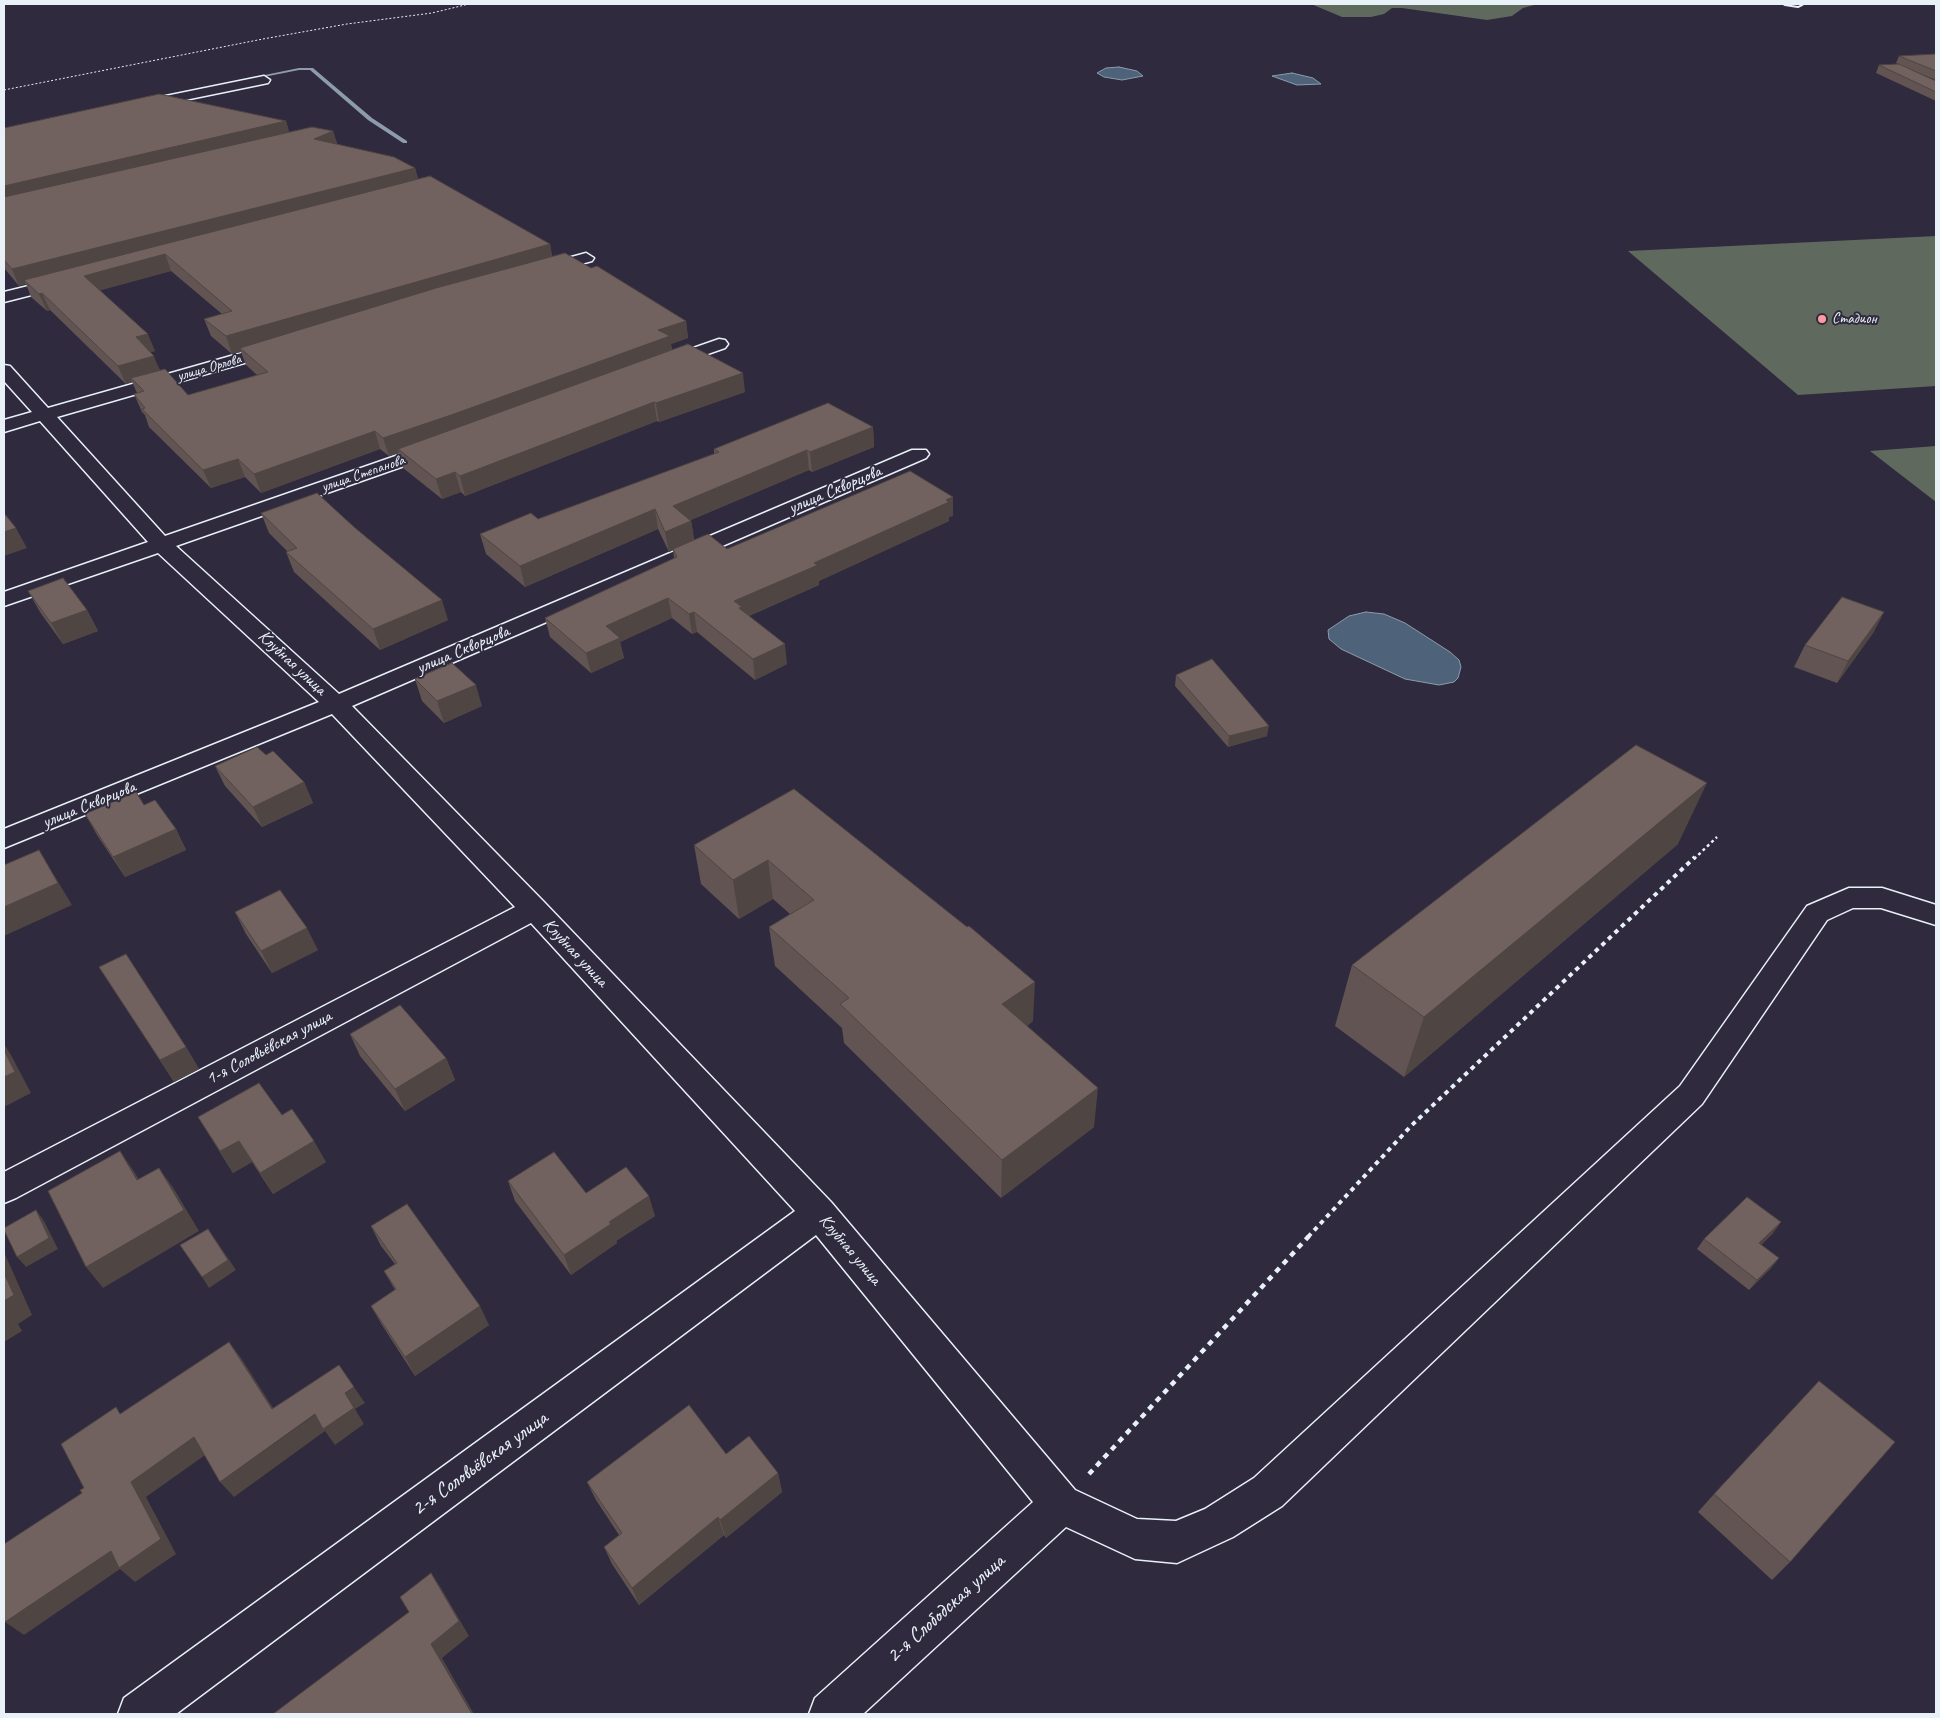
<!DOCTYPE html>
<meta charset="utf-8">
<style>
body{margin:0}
#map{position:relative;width:1940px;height:1718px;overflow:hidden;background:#2f2a3d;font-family:Caveat,sans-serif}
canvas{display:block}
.frame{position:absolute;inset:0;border:5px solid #e8f1f8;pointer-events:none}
</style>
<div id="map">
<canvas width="1940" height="1718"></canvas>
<div class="frame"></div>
</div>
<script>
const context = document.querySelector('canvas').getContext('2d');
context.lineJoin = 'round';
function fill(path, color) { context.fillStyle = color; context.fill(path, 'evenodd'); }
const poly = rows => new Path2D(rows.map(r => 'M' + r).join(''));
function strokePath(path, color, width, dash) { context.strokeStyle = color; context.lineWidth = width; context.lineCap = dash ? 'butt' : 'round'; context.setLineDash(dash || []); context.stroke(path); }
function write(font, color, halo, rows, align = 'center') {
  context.font = font + ' Caveat,sans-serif'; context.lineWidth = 4; context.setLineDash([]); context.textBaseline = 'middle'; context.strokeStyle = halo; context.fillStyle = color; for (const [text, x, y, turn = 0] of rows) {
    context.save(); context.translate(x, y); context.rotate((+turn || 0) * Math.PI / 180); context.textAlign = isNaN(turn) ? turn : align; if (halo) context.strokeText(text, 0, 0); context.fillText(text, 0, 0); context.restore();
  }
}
const green = poly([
 [1311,4,1538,4,1523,8,1512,16,1487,20,1402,8,1392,8,1384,14,1371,17,1342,17],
 [1936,236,1936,386,1798,395,1628,251],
 [1936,446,1936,502,1870,451]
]);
const water = poly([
 [1119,67,1137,71,1143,76,1122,80,1104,77,1097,73,1106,68,1119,67],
 [1292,73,1313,78,1321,84,1297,85,1272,76,1292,73],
 [1366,612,1384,614,1405,623,1450,652,1459,660,1461,667,1458,678,1454,682,1439,685,1405,679,1341,649,1329,639,1328,630,1349,616,1366,612]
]);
const stream = poly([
 [299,68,313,68,372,118,407,141,407,143,403,143,368,120,310,70,299,70,208,88,206,87,299,68]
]);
const pathFar3 = poly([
 [4,90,263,39,347,24,432,13,469,4]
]);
const pathFar2 = poly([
 [1694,859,1717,837]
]);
const pathFar1 = poly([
 [1308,1237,1411,1126,1695,857]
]);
const path = poly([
 [1089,1474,1309,1236]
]);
const service = poly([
 [1785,4,1802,4,1798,6,1785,4]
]);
const minor = poly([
 [264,76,270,80,268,83,141,109,135,105,141,101,264,76],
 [586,253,594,258,592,261,541,275,533,270,535,267,586,253],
 [65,277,71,279,73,282,71,285,4,302,4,292,65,277],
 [719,339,725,340,728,344,725,348,665,369,659,368,656,364,659,360,719,339],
 [280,342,286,343,289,347,286,351,57,417,165,536,430,444,444,444,447,448,444,452,176,546,339,694,912,450,926,450,929,454,926,458,352,706,544,902,831,1202,1075,1490,1137,1519,1176,1521,1205,1509,1254,1478,1680,1086,1807,906,1849,888,1882,888,1936,905,1936,925,1881,908,1853,908,1827,920,1702,1104,1282,1506,1233,1537,1177,1563,1135,1559,1066,1527,863,1714,809,1714,815,1698,1033,1502,816,1235,176,1714,118,1714,124,1698,795,1211,531,923,16,1198,4,1203,4,1172,515,907,332,714,4,848,4,829,319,702,158,553,4,606,4,592,148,542,40,421,4,432,4,420,32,412,4,381,4,365,10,366,48,408,280,342]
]);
const wall = poly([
 [1936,54,1936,80,1914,71,1936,81,1936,101,1876,73,1879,65,1898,64,1896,63,1899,56],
 [286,121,289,132,333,131,337,144,415,168,418,179,550,244,552,257,591,268,686,321,688,338,671,344,672,350,745,392,659,422,657,421,465,496,461,492,442,499,403,468,399,453,389,456,380,449,261,493,245,477,211,488,149,427,145,415,142,412,134,394,137,393,132,382,126,384,50,310,47,311,31,297,26,284,19,286,4,268,4,128],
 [171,271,222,314,204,319,211,336,232,354,241,352,246,365,257,375,188,395,160,370,150,352,155,351,100,290],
 [873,427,874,447,812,472,809,470,691,520,694,539,727,549,953,516,949,517,949,521,819,581,819,585,749,616,787,664,755,680,697,632,692,634,672,618,620,642,624,658,591,673,550,637,545,618,674,558,673,550,669,552,658,529,525,587,486,554,480,534,538,519,714,454,714,449],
 [261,513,448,620,380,650,294,572,286,552,287,551,269,533],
 [28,591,87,610,98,631,63,644,40,612],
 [1884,612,1873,633,1837,683,1794,667,1805,645],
 [1176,675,1267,736,1228,747,1175,686],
 [415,679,482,706,444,723,422,701],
 [266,755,304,782,313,803,262,827,225,786,215,766],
 [794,789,1033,1021,1027,1026,1094,1127,1001,1198,844,1043,842,1028,775,966,769,927,790,914,773,899,739,919,701,884,694,845],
 [85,814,176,829,186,850,125,877,97,835],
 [1678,844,1404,1077,1335,1026,1352,965],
 [235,912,318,950,272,973,246,934],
 [99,967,186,1047,199,1069,174,1082],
 [350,1034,446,1058,455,1080,405,1111,360,1056],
 [282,1115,326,1162,273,1194,252,1162,233,1173,198,1117],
 [508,1181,586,1193,655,1216,616,1241,617,1243,571,1275,515,1201],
 [1781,1222,1773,1233,1761,1245,1779,1258,1771,1268,1749,1290,1697,1249,1704,1239],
 [371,1226,489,1325,415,1376,382,1325,371,1306,395,1290,384,1271,395,1264,381,1246],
 [726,1454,778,1473,782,1492,726,1538,724,1535,639,1605,612,1564,604,1547,619,1535,596,1500,587,1482],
 [1714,1494,1790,1562,1772,1580,1698,1512]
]);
const shadedWall = poly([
 [286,121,290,136,4,203,4,186],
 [333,131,338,146,314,139],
 [415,168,419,183,24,280,26,284,19,286,12,269],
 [550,244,553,260,240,348,241,352,232,354,226,336],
 [165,254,171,271,91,293,84,276],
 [42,293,50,310,47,311,39,294],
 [686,321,688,338,671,344,672,353,398,449,399,453,389,456,383,438,658,330],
 [148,334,155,351,144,354,136,337],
 [154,356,161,374,131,378,132,382,126,384,118,366],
 [743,373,745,392,659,422,656,403],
 [654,402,657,421,465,496,460,476],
 [873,427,874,447,812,472,810,452],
 [375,431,380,449,261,493,254,474],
 [807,450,809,470,676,526,673,506],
 [238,459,245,477,211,488,203,470],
 [455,472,461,492,442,499,436,479],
 [953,497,953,516,949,517,949,521,819,581,819,585,743,618,734,601],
 [655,509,658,529,525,587,520,566],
 [691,521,694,541,669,552,665,532],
 [16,528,27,548,4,556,4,532],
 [668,598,672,618,620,642,624,658,591,673,586,653,606,626],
 [442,600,448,620,380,650,373,629],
 [87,610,98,631,63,644,51,623],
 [694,612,697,632,692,634,689,614],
 [1884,612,1873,633,1837,683,1848,661],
 [785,644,787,664,755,680,753,659],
 [476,685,482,706,444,723,437,701],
 [1269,726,1267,736,1228,747,1229,736],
 [304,782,313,803,262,827,253,807],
 [1707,783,1678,844,1404,1077,1424,1017],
 [176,829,186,850,125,877,113,857],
 [39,850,72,905,4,936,4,907],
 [768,860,773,899,739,919,733,880],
 [307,928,318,950,272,973,261,951],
 [1035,982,1033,1021,1002,1043,1002,1004],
 [4,1044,11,1055,31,1093,4,1107],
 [186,1047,199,1069,174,1082,160,1060],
 [446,1058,455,1080,405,1111,395,1089],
 [1098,1088,1094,1127,1001,1198,1002,1160],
 [239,1141,252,1162,233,1173,220,1151],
 [314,1141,326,1162,273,1194,260,1173],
 [120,1151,135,1173,152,1201,137,1180],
 [159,1168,174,1189,199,1231,103,1288,86,1267],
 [649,1196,655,1216,616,1241,617,1243,571,1275,564,1255,609,1222],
 [36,1210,44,1221,58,1249,26,1267,17,1257],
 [1781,1222,1773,1233,1752,1254,1759,1243],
 [215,1239,236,1270,209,1288,202,1277],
 [4,1252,32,1315,18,1324,22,1331,4,1342],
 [1779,1258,1771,1268,1749,1290,1757,1280],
 [480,1306,489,1325,415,1376,405,1357],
 [229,1342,241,1358,284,1425,272,1409],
 [354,1387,365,1403,355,1409,364,1424,335,1445,325,1431,234,1497,220,1482],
 [194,1437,208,1453,146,1497,176,1554,135,1582,120,1569,24,1635,5,1622,131,1482],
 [778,1473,782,1492,726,1538,720,1520],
 [718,1517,724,1535,639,1605,632,1588],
 [431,1573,441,1588,469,1636,442,1658,474,1714,472,1714,431,1644]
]);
const building = poly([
 [1936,54,1936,71,1899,56,1936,54],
 [1899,64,1936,81,1936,92,1879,65,1899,64],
 [159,94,286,121,4,186,4,128,159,94],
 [312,127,333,131,314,139,394,157,415,168,12,269,4,260,4,197,312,127],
 [430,176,550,244,226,336,204,319,232,311,165,254,84,276,148,334,136,337,154,356,118,366,42,293,39,294,24,280,430,176],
 [565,253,591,268,597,266,686,321,658,330,670,336,454,414,383,438,375,431,254,474,238,459,203,470,142,409,145,408,134,394,144,391,131,378,165,369,188,395,268,372,240,348,436,288,565,253],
 [688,344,743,373,656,403,654,402,460,476,455,472,436,479,398,449,688,344],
 [828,403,873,427,810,452,807,450,673,506,691,521,665,532,655,509,520,566,480,534,531,513,538,519,719,452,714,449,828,403],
 [910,471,953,497,946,500,949,502,814,563,818,565,734,601,742,607,739,608,785,644,753,659,694,612,689,614,668,598,606,626,620,638,586,653,545,618,677,557,673,549,708,534,727,549,910,471],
 [317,493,354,527,442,600,373,629,286,552,297,548,261,513,317,493],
 [4,513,16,528,4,532,4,513],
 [63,578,87,610,51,623,28,591,63,578],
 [1842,597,1884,612,1848,661,1805,645,1842,597],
 [1212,659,1269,726,1229,736,1176,675,1212,659],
 [452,663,476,685,437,701,415,679,452,663],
 [1636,745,1707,783,1424,1017,1352,965,1636,745],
 [257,747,266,755,273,751,304,782,253,807,215,766,257,747],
 [794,789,967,927,969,926,1035,982,1002,1004,1098,1088,1002,1160,840,1004,849,998,769,927,814,900,768,860,733,880,694,845,794,789],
 [136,792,144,805,155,800,176,829,113,857,85,814,136,792],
 [39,850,58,883,4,907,4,864,4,865,39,850],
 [280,890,307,928,261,951,235,912,280,890],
 [126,954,186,1047,160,1060,99,967,126,954],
 [400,1005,446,1058,395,1089,350,1034,400,1005],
 [4,1050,15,1072,4,1077,4,1050],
 [259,1083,282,1115,292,1109,314,1141,260,1173,239,1141,220,1151,198,1117,259,1083],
 [120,1151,137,1180,159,1168,184,1210,86,1267,48,1191,120,1151],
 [554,1152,586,1193,626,1167,649,1196,609,1222,611,1224,564,1255,508,1181,554,1152],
 [1747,1197,1781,1222,1759,1243,1779,1258,1757,1280,1704,1239,1747,1197],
 [407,1204,480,1306,405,1357,371,1306,396,1289,384,1271,397,1263,371,1226,407,1204],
 [36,1210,49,1238,17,1257,4,1230,4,1228,36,1210],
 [208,1229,228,1260,202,1277,180,1245,208,1229],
 [4,1273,14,1295,4,1301,4,1273],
 [229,1342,272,1409,339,1365,354,1387,345,1393,354,1408,323,1429,315,1414,220,1482,194,1437,131,1482,161,1539,119,1568,111,1551,5,1622,4,1618,4,1544,82,1493,80,1490,84,1488,61,1444,116,1407,120,1414,229,1342],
 [1819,1381,1895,1442,1790,1562,1714,1494,1819,1381],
 [689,1405,726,1454,749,1436,778,1473,720,1520,718,1517,632,1588,604,1547,622,1533,587,1482,689,1405],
 [431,1573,459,1621,431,1644,472,1714,273,1714,409,1612,400,1597,431,1573]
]);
const markers = [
 [1822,319,5,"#ff9aa2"]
];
const farPoinames = [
 ["Стадион",1832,319]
];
const farStreetnames = [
 ["улица Орлова",209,368,-16],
 ["улица Степанова",363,474,-19]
];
const streetNames = [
 ["улица Скворцова",835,490,-23],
 ["улица Скворцова",463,650,-23],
 ["Клубная улица",292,663,43],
 ["улица Скворцова",89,805,-22],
 ["Клубная улица",575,953,47],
 ["1-я Соловьёвская улица",269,1048,-28],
 ["Клубная улица",850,1250,50]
];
const nearStreetnames = [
 ["2-я Соловьёвская улица",480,1464,-36],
 ["2-я Слободская улица",946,1609,-42]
];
fill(green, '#5f695e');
fill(water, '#4e637a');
strokePath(water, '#8c9cac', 1);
fill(stream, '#8c9cac');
strokePath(service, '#e8f1f8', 4);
strokePath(minor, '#e8f1f8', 3);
strokePath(pathFar3, '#e8f1f8', 1, [2, 2]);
strokePath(pathFar2, '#e8f1f8', 2.5, [3, 3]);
strokePath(pathFar1, '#e8f1f8', 4, [4.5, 4.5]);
strokePath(path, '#e8f1f8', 4.5, [5.5, 5.5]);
fill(service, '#2f2a3d');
fill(minor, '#2f2a3d');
fill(wall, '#615452');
fill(shadedWall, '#4f4542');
fill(building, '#71625f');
strokePath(building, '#4f4542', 1);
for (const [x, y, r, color] of markers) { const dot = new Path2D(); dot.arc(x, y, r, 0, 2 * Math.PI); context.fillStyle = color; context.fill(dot); strokePath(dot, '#2f2a3d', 2); }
write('15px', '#e8f1f8', '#2f2a3d', farPoinames, 'left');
write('15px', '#e8f1f8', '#2f2a3d', farStreetnames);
write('18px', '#e8f1f8', '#2f2a3d', streetNames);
write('21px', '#e8f1f8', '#2f2a3d', nearStreetnames);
</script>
